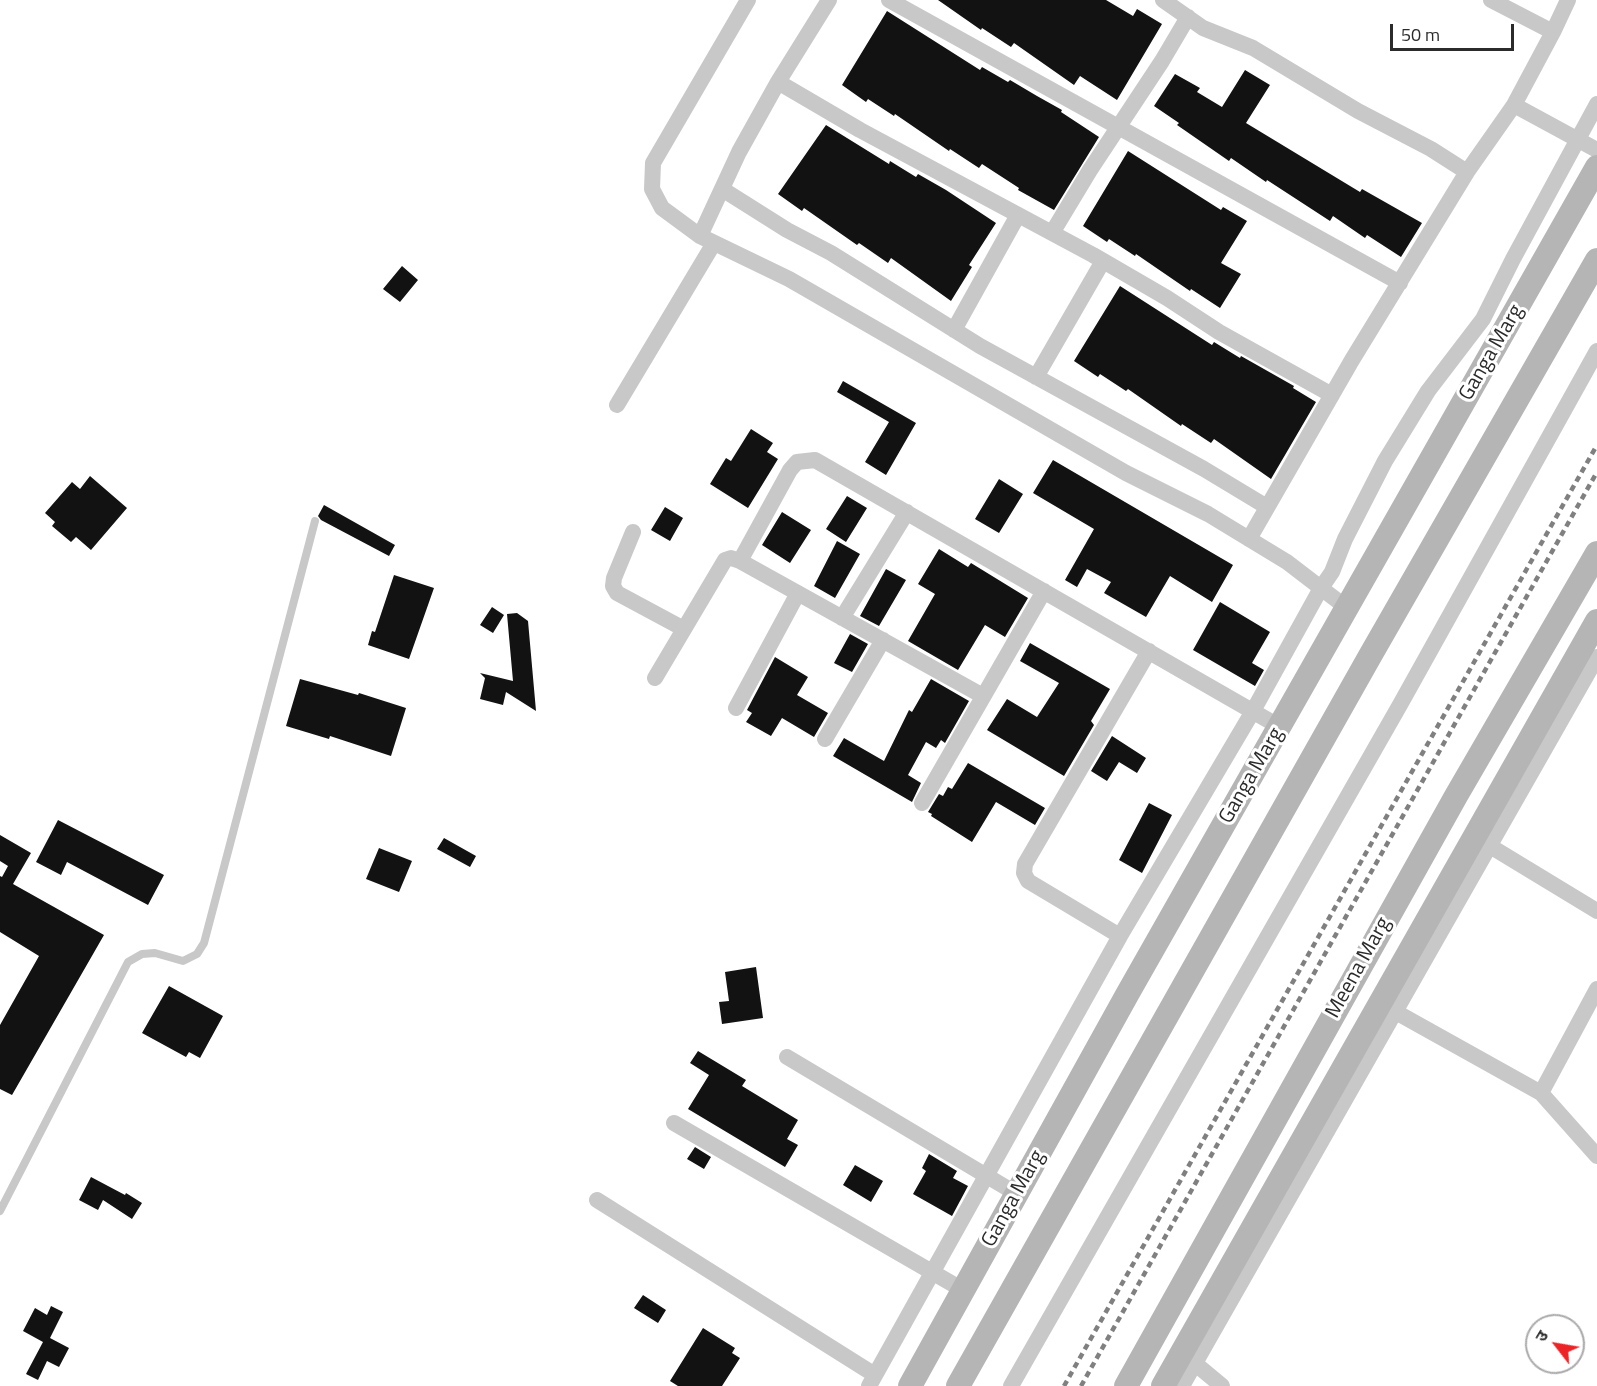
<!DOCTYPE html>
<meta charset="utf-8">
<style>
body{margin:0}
#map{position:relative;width:1597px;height:1386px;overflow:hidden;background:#fff;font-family:"Titillium Web","Noto Sans Devanagari",sans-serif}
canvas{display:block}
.north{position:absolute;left:1525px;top:1314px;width:60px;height:60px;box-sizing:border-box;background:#fff;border:2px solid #aaa;border-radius:50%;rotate:301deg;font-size:16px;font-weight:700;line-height:24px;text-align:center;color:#2b2b2b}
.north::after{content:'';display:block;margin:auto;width:21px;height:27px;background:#ec2427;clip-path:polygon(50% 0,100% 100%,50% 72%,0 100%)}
.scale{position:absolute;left:1390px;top:24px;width:124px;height:27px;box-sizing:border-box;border:3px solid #2b2b2b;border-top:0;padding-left:8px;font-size:18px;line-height:21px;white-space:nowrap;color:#2b2b2b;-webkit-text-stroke:4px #fff;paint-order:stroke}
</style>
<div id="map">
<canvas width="1597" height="1386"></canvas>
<div class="north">उ</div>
<div class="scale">50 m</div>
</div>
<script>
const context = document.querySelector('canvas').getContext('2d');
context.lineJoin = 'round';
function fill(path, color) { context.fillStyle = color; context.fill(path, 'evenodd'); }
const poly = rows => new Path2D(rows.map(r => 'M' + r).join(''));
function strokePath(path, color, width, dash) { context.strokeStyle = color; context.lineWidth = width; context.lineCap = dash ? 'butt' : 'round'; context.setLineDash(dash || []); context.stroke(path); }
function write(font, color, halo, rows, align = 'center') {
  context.font = font + ' "Titillium Web",sans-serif'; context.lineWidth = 6; context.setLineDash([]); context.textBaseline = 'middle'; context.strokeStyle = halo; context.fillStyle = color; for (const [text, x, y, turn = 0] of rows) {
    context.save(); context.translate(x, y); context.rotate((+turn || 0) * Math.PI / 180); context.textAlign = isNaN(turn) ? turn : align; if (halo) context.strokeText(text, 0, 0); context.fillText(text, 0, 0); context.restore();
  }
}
const building = poly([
 [938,0,1106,0,1133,16,1137,9,1162,24,1117,100,1080,76,1074,85,1014,43,1011,47,982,28,981,30],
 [887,11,980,70,982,67,1008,82,1010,80,1037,96,1062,110,1061,112,1099,137,1054,210,1018,190,1019,188,982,164,979,168,950,149,949,151,895,114,894,116,868,99,866,102,842,85],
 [1245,70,1270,85,1246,123,1360,192,1362,189,1422,223,1401,257,1367,235,1365,238,1333,216,1330,221,1267,180,1266,182,1231,158,1229,161,1177,125,1179,123,1154,106,1175,74,1200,88,1197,92,1222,107],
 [826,125,889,164,890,161,916,177,918,174,946,190,996,223,969,265,972,267,951,301,891,258,888,263,859,243,857,245,804,208,802,211,778,194],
 [1128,151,1221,210,1223,207,1247,221,1221,263,1241,274,1220,308,1191,289,1190,291,1136,254,1135,256,1109,239,1107,242,1083,226],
 [402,266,418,280,400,302,383,289],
 [1120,286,1212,345,1214,342,1240,358,1241,356,1294,386,1293,388,1316,402,1271,479,1214,439,1211,443,1182,424,1181,426,1128,389,1126,391,1100,374,1098,377,1074,361],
 [843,381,916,423,886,475,865,462,889,422,837,392],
 [751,429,773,443,767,452,778,459,748,508,710,484,726,458,731,461],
 [1053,460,1233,565,1212,602,1170,576,1146,617,1104,593,1111,582,1087,569,1077,587,1065,580,1094,529,1033,493],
 [90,476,127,508,91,550,76,537,71,542,52,526,55,522,45,513,72,482,80,489],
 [999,479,1023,494,999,533,975,519],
 [847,496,867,508,846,542,826,529],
 [324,505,395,545,389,556,321,520,318,516],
 [665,507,683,518,670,541,651,530],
 [782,512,811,530,790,563,762,545],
 [837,541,860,554,835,598,814,586],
 [939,549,968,567,971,563,1028,598,1005,637,985,625,958,670,908,641,935,594,918,584],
 [886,569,906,580,879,626,860,616],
 [394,575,434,588,409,659,368,645,372,631,375,632],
 [1220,602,1270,632,1252,663,1264,670,1255,686,1193,650],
 [492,607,504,615,493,633,480,625],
 [517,613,528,621,536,711,506,692,503,705,480,699,485,678,480,673,513,681,507,614],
 [850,634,868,644,852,672,834,663],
 [1030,643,1110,689,1091,721,1094,725,1064,776,987,730,1007,699,1037,717,1059,683,1020,661],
 [775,657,808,677,797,695,828,713,814,737,782,718,771,736,746,722,752,713,747,710],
 [300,679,358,695,359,693,406,708,391,756,330,736,329,739,286,726],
 [931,679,969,701,945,743,941,740,936,748,926,742,908,775,921,783,912,802,833,756,844,738,884,761,909,710,912,712],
 [1112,736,1146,758,1137,773,1119,762,1107,781,1091,771],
 [968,763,1045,808,1035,825,996,802,972,842,931,816,932,814,928,812,939,794,943,796,948,787,952,789],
 [1149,803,1172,815,1142,873,1119,860],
 [58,820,164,875,148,905,67,862,61,875,36,862],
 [0,835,31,853,13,884,104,935,12,1095,0,1089,0,1025,39,956,0,932,0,876,2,877,8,866,0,861],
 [444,838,476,856,470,867,437,849],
 [379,848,412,861,399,892,366,879],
 [756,967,763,1018,722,1024,719,1002,729,1001,725,972],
 [169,986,223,1016,200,1058,189,1052,186,1057,142,1033],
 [698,1051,746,1080,742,1086,798,1120,787,1139,798,1145,785,1167,688,1109,709,1075,690,1063],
 [695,1147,711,1157,704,1169,687,1159],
 [929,1154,957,1171,953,1178,968,1186,952,1216,913,1194,926,1171,922,1168],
 [855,1165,883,1181,871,1202,843,1185],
 [91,1177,125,1195,126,1193,142,1203,132,1219,103,1200,98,1210,79,1200],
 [643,1295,666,1310,658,1323,634,1308],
 [51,1306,63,1312,50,1338,69,1348,59,1367,47,1361,38,1380,26,1374,43,1342,23,1331,35,1308,47,1315],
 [703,1328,735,1348,732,1353,740,1358,722,1386,678,1386,670,1381]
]);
const lane = poly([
 [0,1211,128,962,142,954,155,953,183,961,197,954,204,943,315,521]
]);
const street = poly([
 [748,0,653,163,652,189,662,208,700,236,789,279,1126,473,1208,514,1287,562,1347,608],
 [889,0,1400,283],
 [1163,0,1203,28,1253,48,1358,111,1431,149,1467,172],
 [1491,0,1553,32],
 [778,82,860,130,1093,255,1167,298,1219,332,1332,395],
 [1514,105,1597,150],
 [722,189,787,230,831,253,980,346,1204,469,1267,507],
 [1052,233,1090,170,1162,61,1188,17],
 [700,236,739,152,778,82,829,0],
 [954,330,1018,215],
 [1036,377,1103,261],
 [617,405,714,243],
 [633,532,614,578,613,586,617,593,684,629],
 [1249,539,1352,360,1467,172,1514,105,1553,32,1568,0],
 [740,561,983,696],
 [842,618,907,512],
 [655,678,725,560,731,558,740,561,790,470,797,462,815,460,1280,727],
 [736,708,798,593],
 [825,739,883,640],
 [922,803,1044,591],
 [1480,840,1597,911],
 [1120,936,1028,881,1024,873,1025,864,1149,651],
 [1385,1006,1541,1093,1597,1156],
 [787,1057,1017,1194],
 [1541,1093,1597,989],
 [674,1123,963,1290],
 [597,1200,875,1375],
 [1186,1356,1222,1386],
 [869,1386,1120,936,1253,711,1321,588,1332,572,1345,539,1385,461,1428,391,1483,319,1513,259,1597,104],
 [1011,1386,1401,703,1597,351],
 [1182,1386,1597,657]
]);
const secondary = poly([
 [910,1386,1128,993,1597,167],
 [958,1386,1370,656,1597,260],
 [1126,1386,1456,796,1597,553],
 [1163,1386,1597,621]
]);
const rail = poly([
 [1064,1386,1597,445],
 [1081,1386,1597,472]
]);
const streetNames = [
 ["Ganga Marg",1492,353,-60],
 ["Ganga Marg",1252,776,-60],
 ["Meena Marg",1359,968,-61],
 ["Ganga Marg",1014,1199,-61]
];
fill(building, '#121212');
strokePath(lane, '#c8c8c8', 8);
strokePath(street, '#c8c8c8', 16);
strokePath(secondary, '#b5b5b5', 24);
strokePath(rail, '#808080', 4.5, [6, 4.5]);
write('21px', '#2b2b2b', '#fff', streetNames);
</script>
